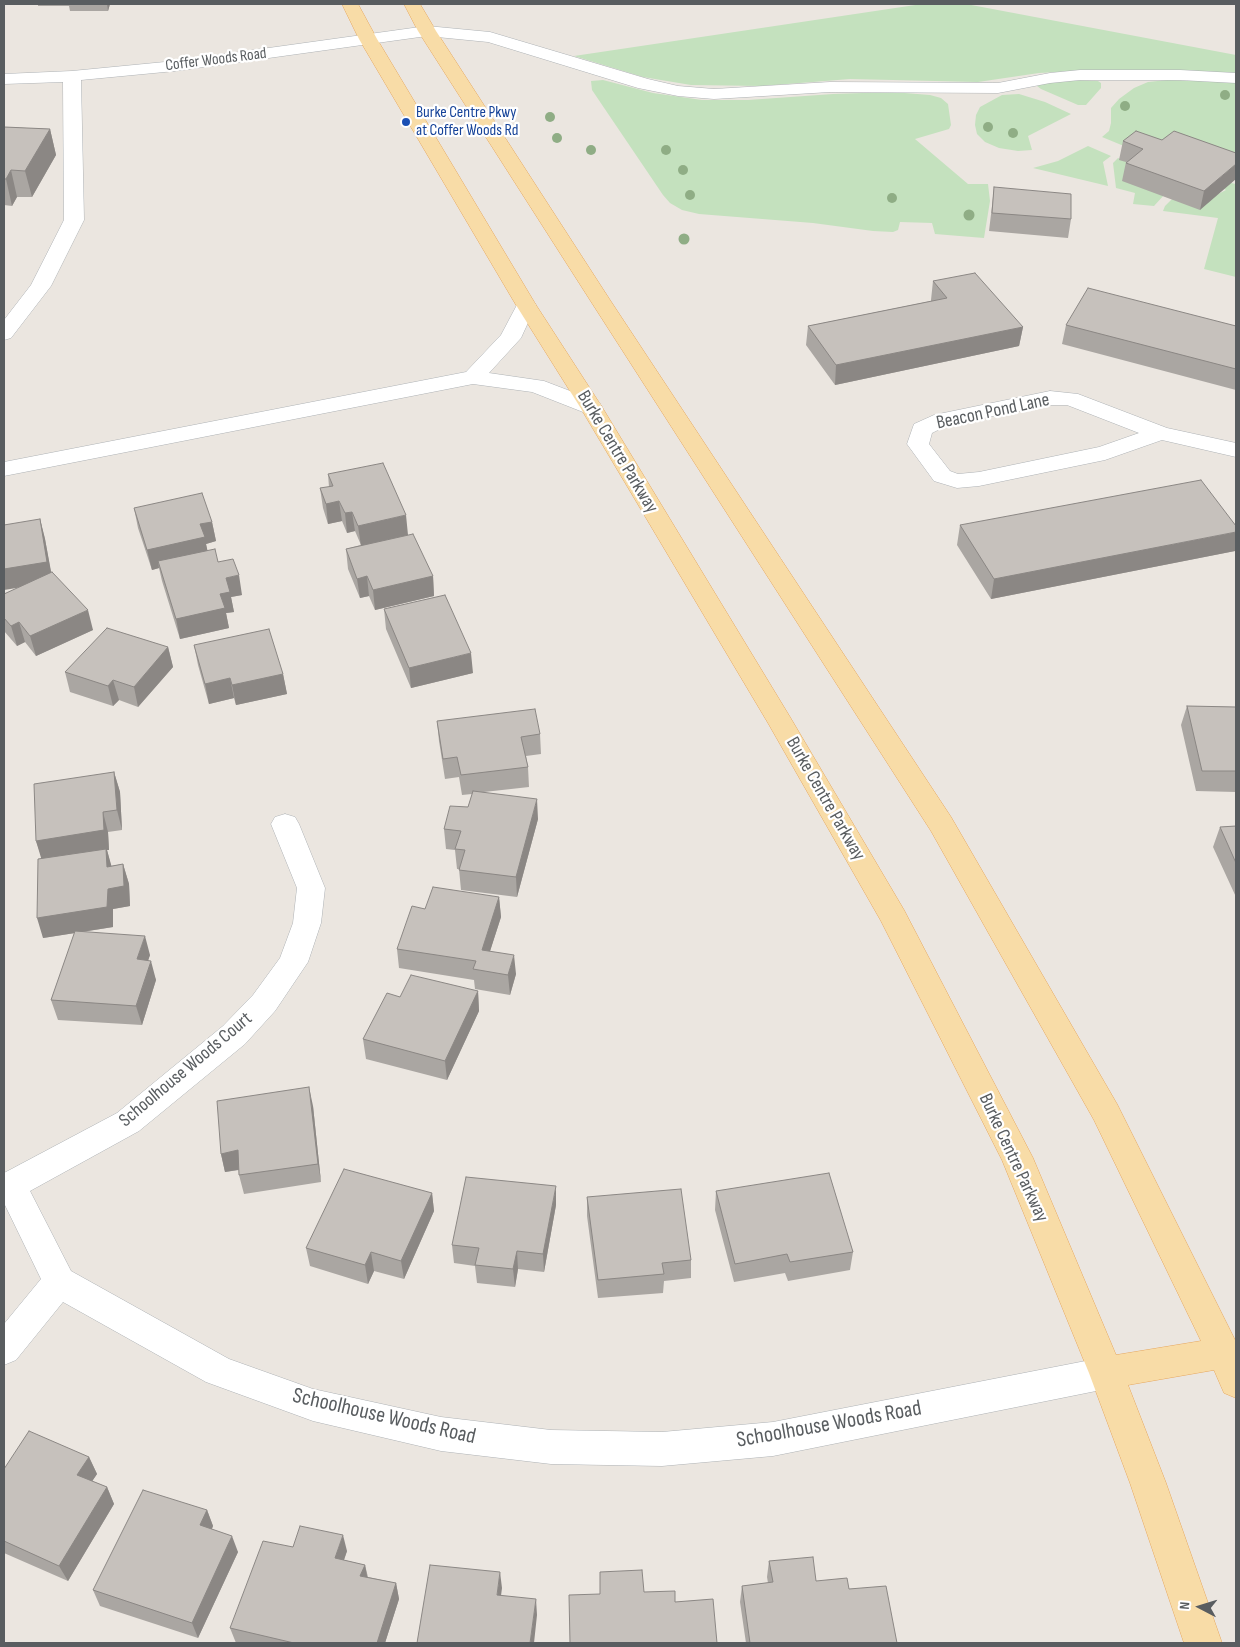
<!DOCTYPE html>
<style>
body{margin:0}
#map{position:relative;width:1240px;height:1647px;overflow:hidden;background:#ebe6e0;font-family:"Sofia Sans Condensed",sans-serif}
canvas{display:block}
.frame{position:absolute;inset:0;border:5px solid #595d60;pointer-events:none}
.north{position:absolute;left:1175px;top:1582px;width:50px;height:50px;-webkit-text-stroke:4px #fff;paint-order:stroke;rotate:275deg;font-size:14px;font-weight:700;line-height:20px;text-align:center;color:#595d60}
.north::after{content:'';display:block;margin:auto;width:18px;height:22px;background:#595d60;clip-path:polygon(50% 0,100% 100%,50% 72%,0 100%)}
</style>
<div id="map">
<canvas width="1240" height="1647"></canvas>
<div class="frame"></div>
<div class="north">N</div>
</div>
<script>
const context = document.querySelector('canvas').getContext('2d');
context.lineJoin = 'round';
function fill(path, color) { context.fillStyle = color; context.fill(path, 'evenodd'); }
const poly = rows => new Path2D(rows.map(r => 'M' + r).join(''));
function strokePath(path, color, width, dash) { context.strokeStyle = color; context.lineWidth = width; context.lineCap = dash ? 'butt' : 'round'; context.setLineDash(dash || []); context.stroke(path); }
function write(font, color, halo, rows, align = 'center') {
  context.font = font + ' "Sofia Sans Condensed",sans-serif'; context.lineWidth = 4.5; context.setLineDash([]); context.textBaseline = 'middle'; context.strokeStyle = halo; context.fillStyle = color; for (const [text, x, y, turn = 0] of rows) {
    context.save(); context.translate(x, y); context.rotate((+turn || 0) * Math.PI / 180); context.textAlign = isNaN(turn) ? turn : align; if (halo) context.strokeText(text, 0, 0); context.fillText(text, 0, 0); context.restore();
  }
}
const green = poly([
 [922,4,966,4,1236,55,1236,74,1167,71,1093,70,1039,73,978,82,850,79,762,86,691,85,643,77,574,56],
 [603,80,653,93,702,100,748,100,833,94,892,92,930,95,941,98,948,104,951,125,949,129,915,139,968,184,988,184,990,201,984,238,935,234,932,223,900,222,898,230,893,232,873,231,813,223,699,214,682,210,670,203,663,195,592,90,591,81],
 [1073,80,1098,81,1101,83,1101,88,1086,105,1078,105,1041,89,1037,86,1042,83],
 [1167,80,1236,82,1236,175,1136,151,1102,137,1109,131,1111,123,1111,108,1119,99,1134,88,1148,82],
 [1019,94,1045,102,1071,114,1028,136,1032,150,1018,151,999,148,985,142,977,134,975,125,976,115,980,107,1002,95],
 [1088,146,1111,156,1103,162,1108,186,1033,168,1058,161],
 [1118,158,1139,166,1165,194,1154,206,1133,204,1135,193,1116,188,1113,163],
 [1231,183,1236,184,1236,277,1204,269,1218,218,1163,211,1165,206,1174,197,1216,195,1226,190,1221,187]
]);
const minor = poly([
 [427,26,490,32,648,79,678,86,714,89,830,82,998,83,1050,73,1080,70,1180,70,1236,73,1236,83,1180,80,1080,80,1050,83,998,93,830,92,714,99,678,96,638,88,488,42,427,36,175,71,81,80,84,220,51,286,11,338,4,340,4,320,31,285,64,220,63,82,4,84,4,74,72,71,175,61,427,26],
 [526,299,533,301,536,305,521,338,489,373,544,381,599,402,602,407,599,412,591,414,583,412,532,392,473,384,4,476,4,462,466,372,501,335,519,301,526,299],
 [1050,391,1078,394,1167,428,1236,443,1236,457,1162,440,1105,460,979,486,957,488,934,481,907,444,914,424,934,415,1050,391],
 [1050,405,1067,405,1139,433,1099,447,979,472,958,474,950,471,929,444,932,433,948,425,1050,405],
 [285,814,295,817,299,824,325,888,321,923,308,962,275,1011,245,1044,139,1131,30,1191,71,1271,229,1359,313,1389,441,1417,551,1430,662,1432,773,1422,1106,1357,1118,1362,1123,1373,1118,1384,1106,1389,773,1456,662,1466,551,1464,441,1451,313,1421,206,1382,63,1302,16,1360,4,1365,4,1324,41,1279,4,1203,4,1173,117,1113,223,1026,253,995,280,958,293,923,297,888,271,824,275,817,285,814]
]);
const major = poly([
 [342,4,358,4,377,39,536,305,602,407,790,717,904,910,1033,1158,1116,1355,1201,1341,1094,1120,931,831,590,300,418,31,404,4,420,4,436,31,610,300,951,817,1117,1104,1236,1342,1236,1398,1224,1393,1214,1370,1128,1385,1166,1483,1222,1643,1184,1643,1130,1483,1089,1373,1002,1160,881,921,768,723,580,407,516,305,359,39,342,4]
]);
const trees = [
 [1225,95,5],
 [1125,106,5],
 [550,117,5],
 [988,127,5],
 [1013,133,5],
 [557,138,5],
 [591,150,5],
 [666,150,5],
 [683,170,5],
 [690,195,5],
 [892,198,5],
 [969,215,5.5],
 [684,239,5.5]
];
const wall = poly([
 [38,4,110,4,108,11,70,11,69,6,38,6],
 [4,127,50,129,56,155,32,197,17,197,12,206,4,205],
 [1162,140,1236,153,1200,210,1122,181,1126,162,1119,160,1123,141],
 [994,187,1071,219,1068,238,989,231,992,206],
 [933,281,1023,327,1019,346,835,385,806,345,808,326,931,301,931,300],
 [1066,325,1236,326,1236,390,1062,344],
 [328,474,408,535,433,576,434,596,375,610,369,596,360,598,348,569,346,549,361,545,355,531,347,533,342,521,328,524,323,508,320,488,329,487],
 [134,508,212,522,216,541,206,544,207,550,218,562,242,595,231,597,234,612,226,613,229,628,180,639,162,581,159,568,152,570,138,528],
 [40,519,45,539,51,573,93,630,36,656,25,642,17,646,4,631,4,594,18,588],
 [960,525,1235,551,991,599,957,545],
 [384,609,473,673,411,688,386,629],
 [194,645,283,674,287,694,236,705,234,698,209,704,198,665],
 [168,647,173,667,138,707,119,700,113,706,70,692,65,672],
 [1187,706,1236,707,1236,792,1196,791,1181,725],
 [437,721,540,734,541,754,526,756,528,767,529,787,484,792,538,819,517,897,461,890,459,869,457,869,455,850,446,849,444,829,468,807,472,794,462,795,459,777,445,779,439,741],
 [114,772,120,792,122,830,108,832,109,850,107,850,111,866,123,864,129,884,130,906,113,909,113,927,82,932,150,955,148,960,156,980,142,1025,58,1020,51,1000,75,933,43,938,42,858,36,841],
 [1236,826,1236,897,1213,847,1220,827],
 [499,897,501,917,490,951,516,974,510,995,475,989,474,980,399,968,397,949,425,909],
 [478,991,479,1011,447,1080,366,1059,363,1039,400,997],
 [313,1106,321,1182,244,1194,239,1175,239,1170,225,1172,221,1154],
 [716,1191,853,1252,850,1270,788,1281,785,1273,734,1282,715,1210],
 [432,1193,434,1211,404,1279,374,1271,368,1284,310,1266,306,1248],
 [587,1197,691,1260,691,1278,664,1281,663,1293,598,1298,587,1216],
 [556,1205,544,1272,518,1269,515,1287,477,1283,475,1266,454,1263,452,1245],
 [89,1457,97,1474,92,1481,107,1487,114,1504,68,1581,4,1553,4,1469],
 [207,1510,213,1526,212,1529,238,1552,198,1638,100,1606,93,1590],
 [293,1547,347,1551,344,1560,365,1565,368,1577,396,1583,399,1599,385,1643,236,1643,230,1628],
 [769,1561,816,1581,849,1589,897,1643,746,1643,740,1602,742,1586,768,1583,767,1577]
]);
const shadedWall = poly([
 [107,4,110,4,108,11],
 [50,129,56,155,32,197,25,171],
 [1236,164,1236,179,1200,210,1204,191],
 [11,170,17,197,12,206,6,179],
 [1023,327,1019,346,835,385,836,365],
 [339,501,342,521,328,524,326,504],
 [352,512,355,531,347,533,345,513],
 [406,515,408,535,361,546,358,526],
 [40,519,45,539,53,582,4,590,4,569],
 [212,522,216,541,206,544,209,557,158,561,159,568,152,570,147,550,200,524],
 [1236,532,1236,546,1235,551,991,599,994,579],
 [239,575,242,595,231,597,234,612,226,613,229,628,180,639,176,619,226,578],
 [367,576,369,596,360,598,357,579],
 [433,576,434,596,375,610,373,590],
 [88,610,93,630,36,656,30,636],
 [19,622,25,642,17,646,11,626],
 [168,647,173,667,138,707,134,687],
 [471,653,473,673,411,688,409,668],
 [283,674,287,694,236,705,232,685],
 [230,678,234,698,209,704,205,684],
 [113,680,119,700,113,706,108,686],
 [114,772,120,792,122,830,117,810],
 [537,799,538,819,517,897,516,877],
 [103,812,108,832,109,850,107,850,112,868,42,861,36,841],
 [123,864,129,884,130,906,113,909,113,927,43,938,37,918,108,889],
 [499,897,501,917,484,970,482,950],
 [145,936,150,955,142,979,137,959],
 [514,955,516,974,510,995,508,975],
 [151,961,156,980,142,1025,136,1006],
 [478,991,479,1011,447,1080,445,1061],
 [309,1087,313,1106,321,1182,318,1164],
 [238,1150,243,1169,225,1172,221,1154],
 [556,1186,556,1205,544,1272,543,1254],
 [432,1193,434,1211,404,1279,401,1261],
 [517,1251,518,1269,515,1287,513,1269],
 [371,1252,374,1271,368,1284,365,1265],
 [89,1457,97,1474,85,1492,77,1475],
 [107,1487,114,1504,68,1581,59,1566],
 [207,1510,213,1526,206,1541,200,1525],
 [343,1535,347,1551,339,1574,335,1558],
 [232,1536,238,1552,198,1638,192,1623],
 [365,1565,368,1581,360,1576],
 [500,1572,502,1588,499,1611,497,1595],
 [396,1583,399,1599,385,1643,377,1643],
 [536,1599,537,1615,534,1643,530,1643]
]);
const building = poly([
 [4,127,50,129,25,171,11,170,6,179,4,179,4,127],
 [1136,131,1162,140,1174,131,1236,153,1236,164,1204,191,1126,163,1143,149,1123,141,1136,131],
 [994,187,1071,194,1071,219,992,213,994,187],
 [975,273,1023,327,836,365,808,326,947,298,933,281,975,273],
 [1088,288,1236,326,1236,369,1066,325,1088,288],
 [383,463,406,515,358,526,352,512,345,513,339,501,326,504,320,488,333,486,328,474,383,463],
 [1201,480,1236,526,1236,532,994,579,960,525,1201,480],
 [202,493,212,522,200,524,205,537,147,550,134,508,202,493],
 [40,519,47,562,4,569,4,525,40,519],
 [413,534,433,576,373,590,367,576,357,579,346,549,413,534],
 [215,549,218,562,233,559,239,575,226,578,230,592,220,594,225,608,176,619,158,561,215,549],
 [52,572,88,610,30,636,19,622,11,626,4,618,4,594,52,572],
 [445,595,471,653,409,668,384,609,445,595],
 [107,628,168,647,134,687,113,680,108,686,65,672,107,628],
 [269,629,283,674,232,685,230,678,205,684,194,645,269,629],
 [1187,706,1236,707,1236,771,1202,771,1187,706],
 [535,709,540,734,521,737,528,767,461,775,457,757,443,759,437,721,535,709],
 [114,772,117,810,103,812,104,830,36,841,34,784,114,772],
 [473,791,537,799,516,877,459,870,465,850,455,849,461,831,444,829,450,806,468,807,473,791],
 [1236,826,1236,863,1220,827,1236,826],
 [106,849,107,867,123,864,124,886,108,889,107,907,37,918,38,859,106,849],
 [433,887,499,897,482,950,514,955,508,975,473,969,476,961,397,949,412,906,425,909,433,887],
 [75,931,145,936,137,959,151,961,136,1006,51,1000,75,931],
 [411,975,478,991,445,1061,363,1039,387,993,400,997,411,975],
 [309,1087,318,1164,239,1175,238,1150,221,1154,217,1101,309,1087],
 [344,1169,432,1193,401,1261,371,1252,365,1265,306,1248,344,1169],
 [829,1173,853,1252,790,1262,787,1254,735,1264,716,1191,829,1173],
 [466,1177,556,1186,543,1254,517,1251,513,1269,475,1265,479,1248,452,1245,466,1177],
 [681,1189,691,1260,662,1263,664,1274,598,1280,587,1197,681,1189],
 [29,1431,89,1457,77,1475,107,1487,59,1566,4,1541,4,1469,29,1431],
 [143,1490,207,1510,200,1525,232,1536,192,1623,93,1590,143,1490],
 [300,1526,343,1535,335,1558,365,1565,360,1576,396,1583,377,1643,294,1643,230,1628,263,1541,293,1547,300,1526],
 [813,1557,816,1581,847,1578,849,1589,886,1586,897,1643,750,1643,742,1586,773,1582,769,1561,813,1557],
 [430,1565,500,1572,497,1595,536,1599,530,1643,417,1643,430,1565],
 [642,1570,644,1592,675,1591,675,1602,713,1599,717,1643,570,1643,569,1595,600,1594,600,1572,642,1570]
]);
const markers = [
 [406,122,5,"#1a4fb4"]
];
const farStreetnames = [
 ["Coffer Woods Road",216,60,-7]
];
const farTransitnames = [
 ["Burke Centre Pkwy",416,113],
 ["at Coffer Woods Rd",416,131]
];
const streetNames = [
 ["Beacon Pond Lane",993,412,-12],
 ["Burke Centre Parkway",617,452,59],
 ["Burke Centre Parkway",825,799,60],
 ["Schoolhouse Woods Court",186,1070,-40],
 ["Burke Centre Parkway",1013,1158,65]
];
const nearStreetnames = [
 ["Schoolhouse Woods Road",384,1417,13],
 ["Schoolhouse Woods Road",829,1425,-10]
];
fill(green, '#c4e1be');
strokePath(minor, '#aeb2b5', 1);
strokePath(major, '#e6a75e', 1);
fill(minor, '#fff');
fill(major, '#f8dca7');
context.fillStyle = '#8fad85';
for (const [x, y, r] of trees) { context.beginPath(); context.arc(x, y, r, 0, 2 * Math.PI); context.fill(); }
fill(wall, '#aaa6a2');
fill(shadedWall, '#8b8784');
fill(building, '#c6c1bc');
strokePath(building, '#8b8784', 1);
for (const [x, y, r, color] of markers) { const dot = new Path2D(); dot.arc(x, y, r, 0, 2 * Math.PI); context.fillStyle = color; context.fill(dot); strokePath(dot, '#fff', 2); }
write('16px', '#595d60', '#fff', farStreetnames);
write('16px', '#164399', '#fff', farTransitnames, 'left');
write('19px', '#595d60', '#fff', streetNames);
write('22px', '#595d60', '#fff', nearStreetnames);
</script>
